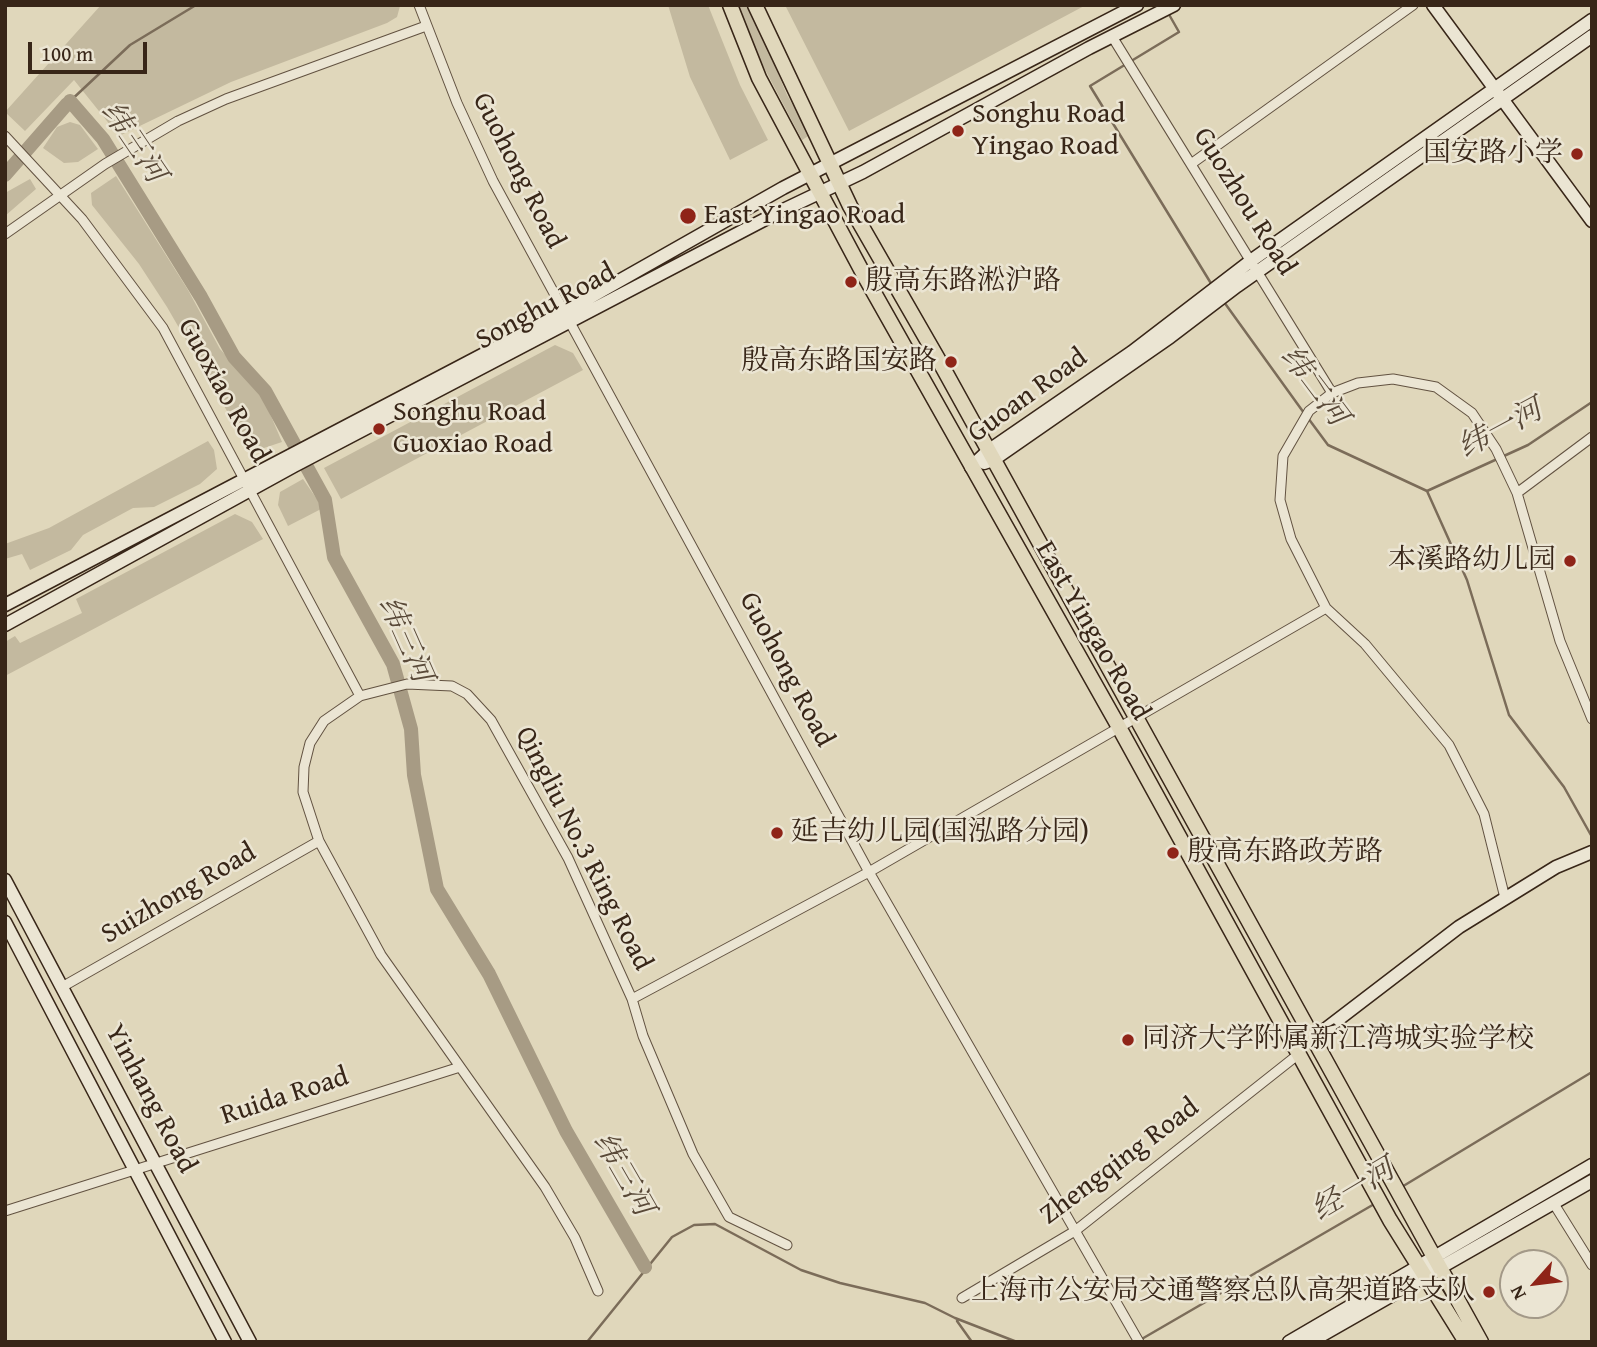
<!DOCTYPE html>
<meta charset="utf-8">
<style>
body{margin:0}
#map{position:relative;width:1597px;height:1347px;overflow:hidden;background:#e0d7bb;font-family:"Gentium Book Plus",serif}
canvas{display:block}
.frame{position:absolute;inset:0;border:7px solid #382618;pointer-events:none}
.north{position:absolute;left:1499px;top:1249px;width:70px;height:70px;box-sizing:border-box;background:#ebe5d3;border:2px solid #a39988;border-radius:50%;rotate:242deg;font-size:19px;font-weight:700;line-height:28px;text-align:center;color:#382618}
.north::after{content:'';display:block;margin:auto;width:24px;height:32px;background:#8f2418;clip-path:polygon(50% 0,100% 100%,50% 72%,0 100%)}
.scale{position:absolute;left:28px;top:42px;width:119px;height:32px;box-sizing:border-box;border:4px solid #382618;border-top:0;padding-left:9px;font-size:21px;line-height:24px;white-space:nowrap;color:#382618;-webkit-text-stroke:5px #ebe5d3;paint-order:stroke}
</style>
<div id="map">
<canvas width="1597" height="1347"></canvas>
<div class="frame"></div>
<div class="north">N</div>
<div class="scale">100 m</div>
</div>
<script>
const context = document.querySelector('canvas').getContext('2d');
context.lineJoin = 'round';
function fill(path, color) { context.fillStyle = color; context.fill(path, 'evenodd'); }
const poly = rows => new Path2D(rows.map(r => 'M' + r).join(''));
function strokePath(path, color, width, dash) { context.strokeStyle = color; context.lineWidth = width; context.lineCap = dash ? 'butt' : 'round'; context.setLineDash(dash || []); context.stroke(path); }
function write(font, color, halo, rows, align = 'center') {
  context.font = font + ' "Gentium Book Plus","Noto Serif SC",serif'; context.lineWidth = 5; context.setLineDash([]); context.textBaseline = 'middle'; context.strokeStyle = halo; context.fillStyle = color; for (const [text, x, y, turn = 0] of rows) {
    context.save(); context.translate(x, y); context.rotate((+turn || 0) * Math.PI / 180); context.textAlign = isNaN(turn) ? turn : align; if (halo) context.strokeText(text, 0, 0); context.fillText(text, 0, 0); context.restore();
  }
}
const green = poly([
 [101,5,400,5,400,6,397,17,387,23,231,82,119,136,74,80,25,131,5,112],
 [668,5,708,5,740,85,768,140,730,160,690,77],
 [737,5,749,5,787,95,810,135,802,140,758,56],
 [785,5,1086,5,849,131],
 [70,122,80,125,98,149,78,162,64,163,43,148,57,127],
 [116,176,188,290,220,349,262,395,282,442,258,450,246,444,167,307,139,264,92,205,91,193],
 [30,179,36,189,5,216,5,193],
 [555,345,573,353,583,370,341,499,324,468],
 [208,441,214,450,217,469,200,484,154,507,133,508,83,535,71,550,30,570,22,554,5,559,5,544,49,528],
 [303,479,323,508,288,526,278,505,280,492],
 [235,514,252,522,263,539,5,676,5,642,15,636,20,643,82,613,76,599]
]);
const stream = poly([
 [1167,11,1179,32,1090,86,1212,285],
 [67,104,130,45,196,5],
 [1224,302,1304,413],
 [1308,418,1328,445,1427,491,1467,580,1509,715,1564,787,1592,837],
 [1427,491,1528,445,1592,402],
 [1400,1188,1592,1072],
 [957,1321,972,1342],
 [1140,1340,1376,1203],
 [587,1342,672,1237,694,1225,715,1224,801,1270,840,1283,925,1303,955,1318,1017,1342]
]);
const river = poly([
 [70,101,103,139,201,297,234,357,265,391,325,500,334,557,393,664,411,729,414,775,437,889,489,974,566,1131,645,1267],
 [5,175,67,104]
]);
const street = poly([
 [419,5,457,103,493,181,869,872,1139,1342],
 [1113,38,1332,393],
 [5,136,82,219,163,328,360,696],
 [1191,164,1413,5],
 [5,234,105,164,178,121,226,99,426,26],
 [1517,493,1592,437],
 [1505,898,1484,814,1449,745,1365,644,1326,608,1291,539,1280,500,1283,456,1309,411,1332,393,1358,383,1393,379,1436,387,1472,413,1496,449,1517,493,1560,641,1592,719],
 [62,987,319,841],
 [632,999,869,872,1326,608],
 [1554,1204,1592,1265],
 [5,1211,460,1067],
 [598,1291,575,1238,545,1187,381,955,319,841,303,792,304,767,310,743,324,721,360,696,407,684,452,686,467,694,491,720,568,858,632,999,643,1036,693,1154,729,1217,787,1245],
 [962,1298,1075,1231,1300,1053]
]);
const secondary = poly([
 [1433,5,1592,221],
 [984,463,993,460,1170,337,1237,286,1592,36],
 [971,467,988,451,1132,352,1252,260,1592,20],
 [5,605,566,311,783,188,1137,5],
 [5,625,294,466,777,213,863,172,1089,48,1174,5],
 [5,880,250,1342],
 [5,922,225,1342],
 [1314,1038,1459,927,1556,867,1592,852],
 [1289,1342,1592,1165],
 [1310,1342,1592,1181]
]);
const primary = poly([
 [730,5,759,78,864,275,1115,720,1390,1220,1466,1342],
 [755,5,850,206,942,366,1481,1342]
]);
const markers = [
 [958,131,7,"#8f2418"],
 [1577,154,7,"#8f2418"],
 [688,216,9,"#8f2418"],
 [851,282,7,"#8f2418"],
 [951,362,7,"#8f2418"],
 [379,429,7,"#8f2418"],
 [1570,561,7,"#8f2418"],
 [777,833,7,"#8f2418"],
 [1173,853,7,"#8f2418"],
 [1128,1040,7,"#8f2418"],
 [1489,1292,7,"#8f2418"]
];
const poiNames = [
 ["Songhu Road",972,115],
 ["Yingao Road",972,147],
 ["国安路小学",1563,154,"right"],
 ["East Yingao Road",704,216],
 ["殷高东路淞沪路",865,282],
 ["殷高东路国安路",937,362,"right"],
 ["Songhu Road",393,413],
 ["Guoxiao Road",393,445],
 ["本溪路幼儿园",1556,561,"right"],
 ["延吉幼儿园(国泓路分园)",791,833],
 ["殷高东路政芳路",1187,853],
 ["同济大学附属新江湾城实验学校",1142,1040],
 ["上海市公安局交通警察总队高架道路支队",1475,1292,"right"]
];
const streetNames = [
 ["Guohong Road",518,171,63],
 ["Guozhou Road",1244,202,58],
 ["Songhu Road",546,307,-28],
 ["Guoxiao Road",223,391,61],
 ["Guoan Road",1028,396,-36],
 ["East Yingao Road",1092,631,60],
 ["Guohong Road",786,670,62],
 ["Qingliu No.3 Ring Road",583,849,63],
 ["Suizhong Road",179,894,-30],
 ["Ruida Road",285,1097,-18],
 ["Yinhang Road",150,1099,62],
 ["Zhengqing Road",1120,1162,-37]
];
const waterNames = [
 ["纬三河",132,143,56],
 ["纬二河",1313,387,53],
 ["纬一河",1501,430,-28],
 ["纬三河",404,640,66],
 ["纬三河",622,1175,60],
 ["经一河",1354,1191,-31]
];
fill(green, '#c3b99f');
strokePath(stream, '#7b6c59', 2.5);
strokePath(river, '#a79b84', 14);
strokePath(street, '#625241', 11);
strokePath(secondary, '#382618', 15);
strokePath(primary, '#382618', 17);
strokePath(street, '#ebe5d3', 9);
strokePath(secondary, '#ebe5d3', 12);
strokePath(primary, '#e0d7bb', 14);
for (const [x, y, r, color] of markers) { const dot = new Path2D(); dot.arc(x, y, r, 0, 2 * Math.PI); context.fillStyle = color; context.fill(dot); strokePath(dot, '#ebe5d3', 2.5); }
write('28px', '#382618', '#ebe5d3', poiNames, 'left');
write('28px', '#382618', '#ebe5d3', streetNames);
write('italic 30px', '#594938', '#ebe5d3', waterNames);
</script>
